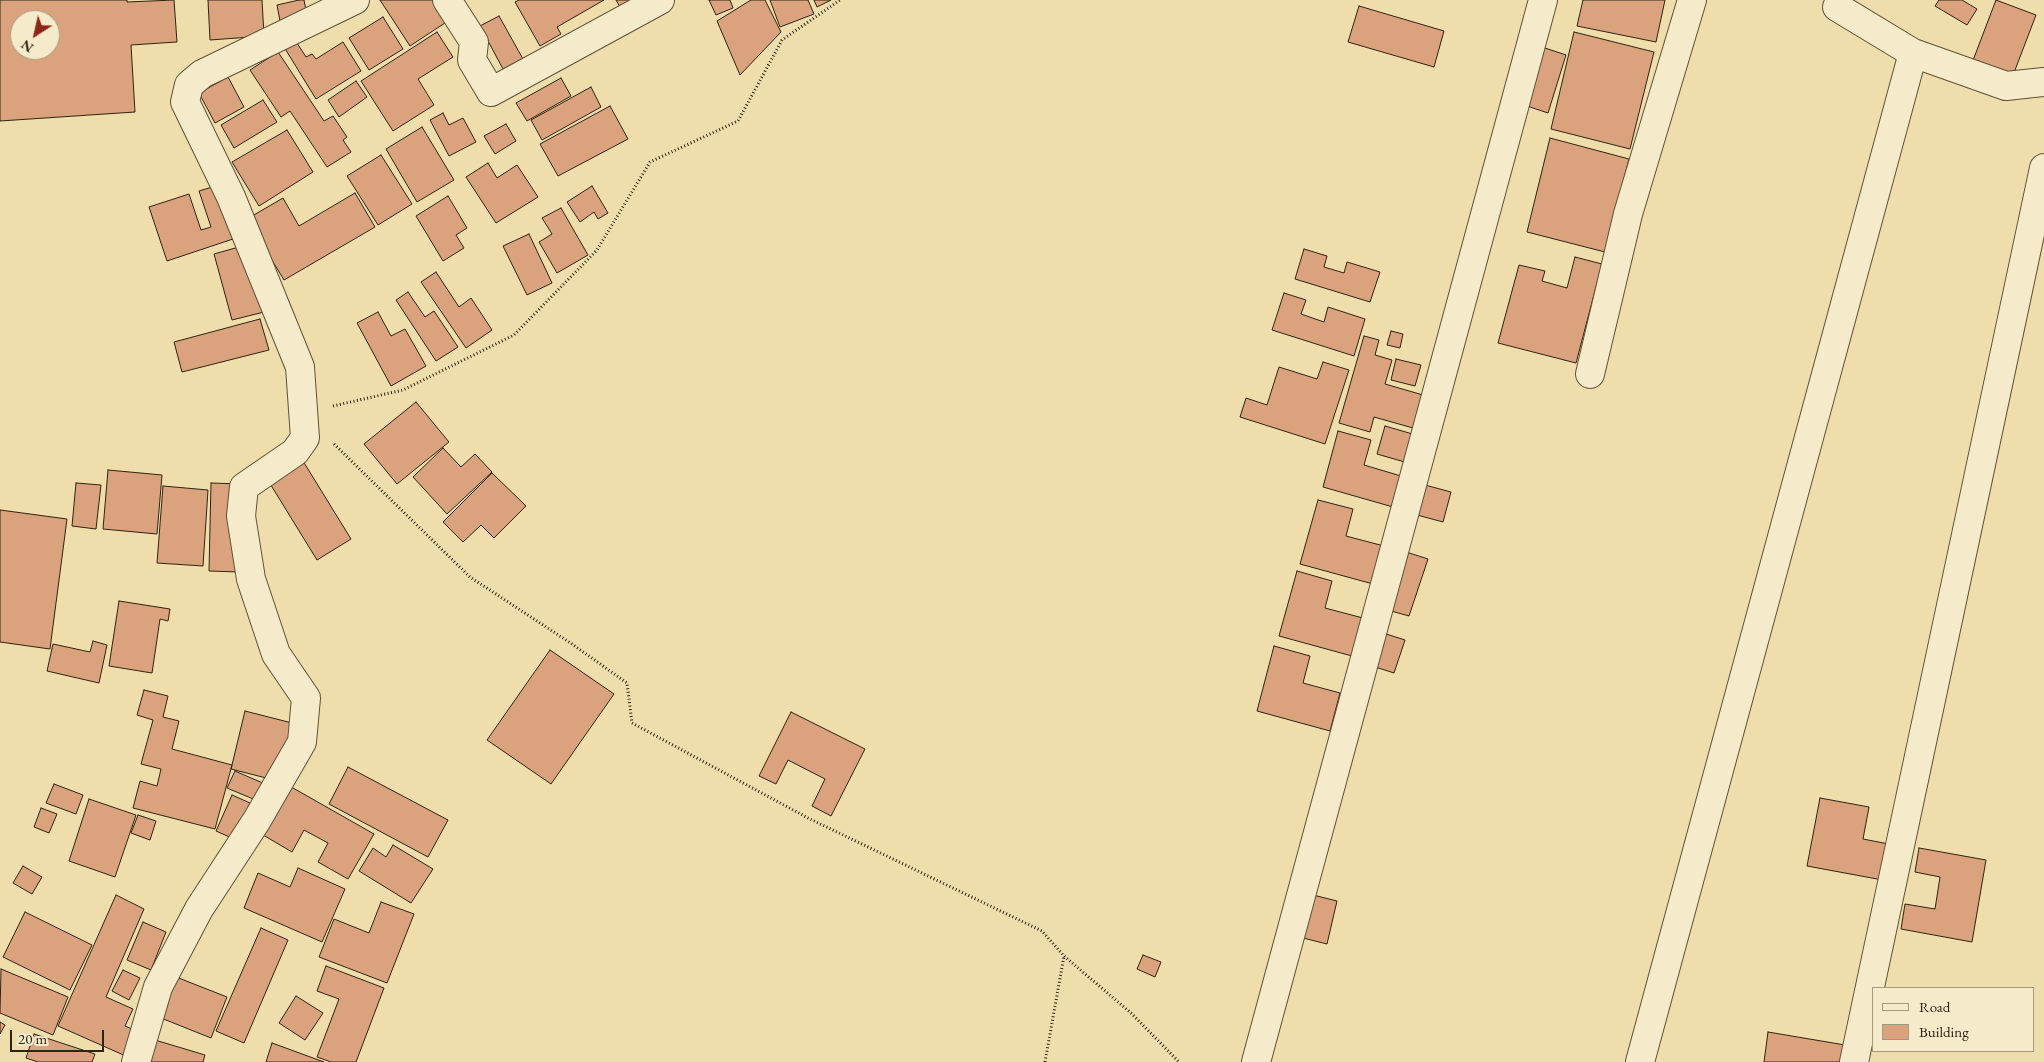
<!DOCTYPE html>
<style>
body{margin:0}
#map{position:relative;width:2044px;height:1062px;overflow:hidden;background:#efdeac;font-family:"EB Garamond",serif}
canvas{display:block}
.legend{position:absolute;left:1872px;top:987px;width:162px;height:65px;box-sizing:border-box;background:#f5eac9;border:1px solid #a59a7f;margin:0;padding:6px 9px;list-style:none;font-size:15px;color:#2e2211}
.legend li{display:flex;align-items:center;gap:10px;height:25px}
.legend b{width:25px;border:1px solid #a59a7f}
.north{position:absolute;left:10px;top:10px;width:50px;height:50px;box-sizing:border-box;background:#f5eac9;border:1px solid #a59a7f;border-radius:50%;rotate:215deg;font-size:14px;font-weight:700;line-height:20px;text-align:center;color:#2e2211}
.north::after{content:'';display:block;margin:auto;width:18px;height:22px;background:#8f2418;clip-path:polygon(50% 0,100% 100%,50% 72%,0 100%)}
.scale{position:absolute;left:10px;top:1030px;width:94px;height:22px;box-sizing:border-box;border:2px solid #2e2211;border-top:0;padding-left:6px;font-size:15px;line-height:18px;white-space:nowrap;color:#2e2211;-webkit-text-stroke:4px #f5eac9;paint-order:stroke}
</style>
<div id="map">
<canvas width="2044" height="1062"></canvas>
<ul class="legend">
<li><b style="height:6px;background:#f5eac9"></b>Road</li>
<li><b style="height:14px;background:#daa37d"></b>Building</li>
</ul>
<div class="north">N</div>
<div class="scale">20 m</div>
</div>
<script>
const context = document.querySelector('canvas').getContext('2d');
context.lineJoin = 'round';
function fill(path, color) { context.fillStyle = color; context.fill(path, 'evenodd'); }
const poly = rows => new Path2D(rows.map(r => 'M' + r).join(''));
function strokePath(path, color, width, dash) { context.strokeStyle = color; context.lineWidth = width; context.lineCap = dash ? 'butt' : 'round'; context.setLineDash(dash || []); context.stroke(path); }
const building = poly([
 [0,0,127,0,127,2,174,0,177,42,131,45,135,112,0,121,0,0],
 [20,20,50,20,50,50,20,50,20,20],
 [208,0,262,0,264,36,210,40,208,0],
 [299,0,304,0,307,15,280,21,277,5,299,0],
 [380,0,438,0,451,19,410,46,380,0],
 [519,0,604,0,557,27,561,34,540,46,515,2,519,0],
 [616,0,633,0,620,7,616,0],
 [709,0,730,0,733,8,716,15,709,0],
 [751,0,765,0,781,32,740,75,717,21,751,0],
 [770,0,808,0,814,14,780,27,770,0],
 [814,0,831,0,817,7,814,0],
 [1583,0,1665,0,1656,42,1577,26,1583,0],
 [1939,0,1962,0,1977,9,1967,25,1935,6,1939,0],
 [1996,0,2036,15,2012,78,1972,63,1996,0],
 [1359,6,1444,31,1434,67,1348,42,1359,6],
 [499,16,523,59,503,69,480,26,499,16],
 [383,17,403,49,369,70,349,38,383,17],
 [437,32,453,57,418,79,434,105,393,131,361,81,437,32],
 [1574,32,1654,52,1630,149,1551,129,1574,32],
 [295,40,306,57,312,54,316,59,343,42,361,71,316,99,284,47,295,40],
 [1542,47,1566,55,1548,113,1524,105,1542,47],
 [278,52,324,121,333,116,347,137,343,140,351,152,327,167,290,111,281,117,250,70,278,52],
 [228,77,244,107,215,123,199,93,228,77],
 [561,78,571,96,527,121,516,103,561,78],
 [356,81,367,97,339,117,328,100,356,81],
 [591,87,601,107,542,140,531,120,591,87],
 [263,100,277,122,234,148,221,125,263,100],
 [610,106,628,139,558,176,540,144,610,106],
 [443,113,449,125,463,118,476,142,449,156,430,120,443,113],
 [506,124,516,141,495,154,484,136,506,124],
 [422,127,454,180,417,202,386,149,422,127],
 [287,130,313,172,259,206,232,162,287,130],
 [1550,138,1629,159,1605,252,1527,232,1550,138],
 [381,155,412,204,378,225,347,176,381,155],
 [488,163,497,178,517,165,538,197,496,223,466,177,488,163],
 [219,185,236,238,167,261,149,207,189,194,201,230,211,227,199,191,219,185],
 [592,186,608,213,598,219,594,212,580,222,567,202,592,186],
 [355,193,375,227,284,280,247,219,283,198,299,226,355,193],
 [448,196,467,228,456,235,464,248,443,261,416,216,448,196],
 [561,208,588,255,557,273,539,242,552,234,542,218,561,208],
 [529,234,552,283,527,295,503,246,529,234],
 [246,245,264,312,232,320,214,254,246,245],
 [1304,249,1327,256,1324,267,1344,273,1347,262,1380,272,1370,302,1295,279,1304,249],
 [1575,257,1602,264,1576,363,1498,343,1519,265,1545,271,1542,281,1567,288,1575,257],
 [436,272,459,307,471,298,492,330,466,348,421,282,436,272],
 [408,292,425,317,434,311,458,347,436,361,396,300,408,292],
 [1284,293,1306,300,1301,314,1324,322,1328,307,1365,319,1354,356,1272,330,1284,293],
 [378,312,391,336,405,329,426,366,391,386,357,323,378,312],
 [260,319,269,350,182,372,174,342,260,319],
 [1391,331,1403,334,1400,348,1387,345,1391,331],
 [1364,336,1379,340,1375,355,1392,360,1385,384,1423,395,1413,428,1374,417,1370,432,1339,423,1364,336],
 [1396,359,1421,365,1415,386,1391,380,1396,359],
 [1323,362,1349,370,1325,444,1240,417,1246,398,1267,405,1279,367,1317,379,1323,362],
 [416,402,449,442,397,484,364,444,416,402],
 [1385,426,1416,435,1408,463,1377,454,1385,426],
 [1338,431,1371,440,1364,465,1401,476,1393,507,1323,487,1338,431],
 [443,448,461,467,475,454,492,472,447,514,413,477,443,448],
 [303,461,351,539,317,560,269,482,303,461],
 [108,470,162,475,157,534,103,529,108,470],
 [492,473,526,506,494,538,481,525,463,542,443,522,492,473],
 [76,483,101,485,96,529,72,526,76,483],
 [211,483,241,484,239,572,209,571,211,483],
 [1425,485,1451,492,1443,522,1417,515,1425,485],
 [163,486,208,490,203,566,157,563,163,486],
 [1318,500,1353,509,1346,536,1384,546,1373,584,1300,564,1318,500],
 [0,510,67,519,50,649,0,642,0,510],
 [1403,551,1428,559,1409,616,1384,609,1403,551],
 [1297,571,1332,581,1325,608,1363,618,1352,656,1279,636,1297,571],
 [119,601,170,609,168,621,160,619,152,673,109,666,119,601],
 [1380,632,1405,640,1394,673,1369,665,1380,632],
 [93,641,107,645,99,683,47,671,53,644,90,652,93,641],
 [1274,646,1310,656,1303,683,1340,693,1330,731,1257,711,1274,646],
 [550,650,614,694,551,784,487,740,550,650],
 [144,690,168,696,163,717,179,721,172,749,232,765,215,829,133,808,140,781,157,786,161,769,141,764,153,720,137,715,144,690],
 [245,711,300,725,270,779,231,769,245,711],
 [791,712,865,749,831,816,812,806,825,779,788,760,776,784,759,776,791,712],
 [348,767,448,820,428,857,329,804,348,767],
 [235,771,265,784,258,801,227,788,235,771],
 [54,784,83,795,76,814,46,803,54,784],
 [286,784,374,834,348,879,318,862,328,843,304,830,292,852,258,832,286,784],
 [232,795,250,803,234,839,216,831,232,795],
 [1820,798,1869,807,1863,839,1894,845,1888,881,1807,866,1820,798],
 [89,799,136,815,115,877,69,861,89,799],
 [41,808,57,814,49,833,34,827,41,808],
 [138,815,156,821,150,840,131,833,138,815],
 [393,845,433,869,411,903,359,871,373,848,386,857,393,845],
 [1919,848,1986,860,1972,942,1901,929,1905,904,1935,909,1940,877,1915,872,1919,848],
 [23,866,42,877,32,894,13,883,23,866],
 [298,868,345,889,322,942,244,908,258,873,290,887,298,868],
 [116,895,144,909,106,997,133,1009,125,1026,139,1032,128,1057,58,1026,116,895],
 [1313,895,1337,901,1327,944,1303,938,1313,895],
 [381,902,414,914,387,983,319,957,334,919,369,933,381,902],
 [25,912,92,945,70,990,3,957,25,912],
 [143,922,166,932,151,970,127,960,143,922],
 [261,928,288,940,244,1043,216,1031,261,928],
 [1143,955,1161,962,1155,977,1137,969,1143,955],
 [326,966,384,988,356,1062,331,1062,317,1057,339,999,317,991,326,966],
 [1,969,68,997,53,1035,0,1013,1,969],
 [123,970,140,978,129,1000,112,991,123,970],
 [171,975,227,997,211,1038,156,1016,171,975],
 [296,996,323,1013,305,1040,279,1023,296,996],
 [0,1022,5,1025,0,1034,0,1022],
 [1768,1032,1845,1045,1842,1062,1764,1062,1768,1032],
 [34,1034,95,1054,92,1062,38,1062,26,1058,34,1034],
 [155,1040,205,1055,203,1062,148,1062,155,1040],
 [272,1043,324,1062,266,1062,272,1043]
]);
const path = poly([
 [333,406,403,390,514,335,597,250,650,162,738,121,782,40,840,0],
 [334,444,470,577,572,644,627,683,632,723,808,818,1042,931,1064,956,1131,1013,1179,1062],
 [1045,1062,1064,956]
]);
const street = poly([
 [447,0,474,42,472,60,491,92,660,0],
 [1837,7,1913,53,2006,86,2044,82],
 [1590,374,1628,214,1692,0],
 [136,1062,158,987,199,909,257,820,302,742,306,698,276,654,251,579,241,516,244,487,295,452,305,438,300,367,231,197,185,102,189,85,202,74,355,0],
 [1256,1062,1543,0],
 [1640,1062,1913,53],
 [1854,1062,2044,168]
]);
fill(building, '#daa37d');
strokePath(building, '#2e2211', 1);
strokePath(street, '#5e5138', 30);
strokePath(path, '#2e2211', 3, [1, 2.5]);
strokePath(street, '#f5eac9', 28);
</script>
